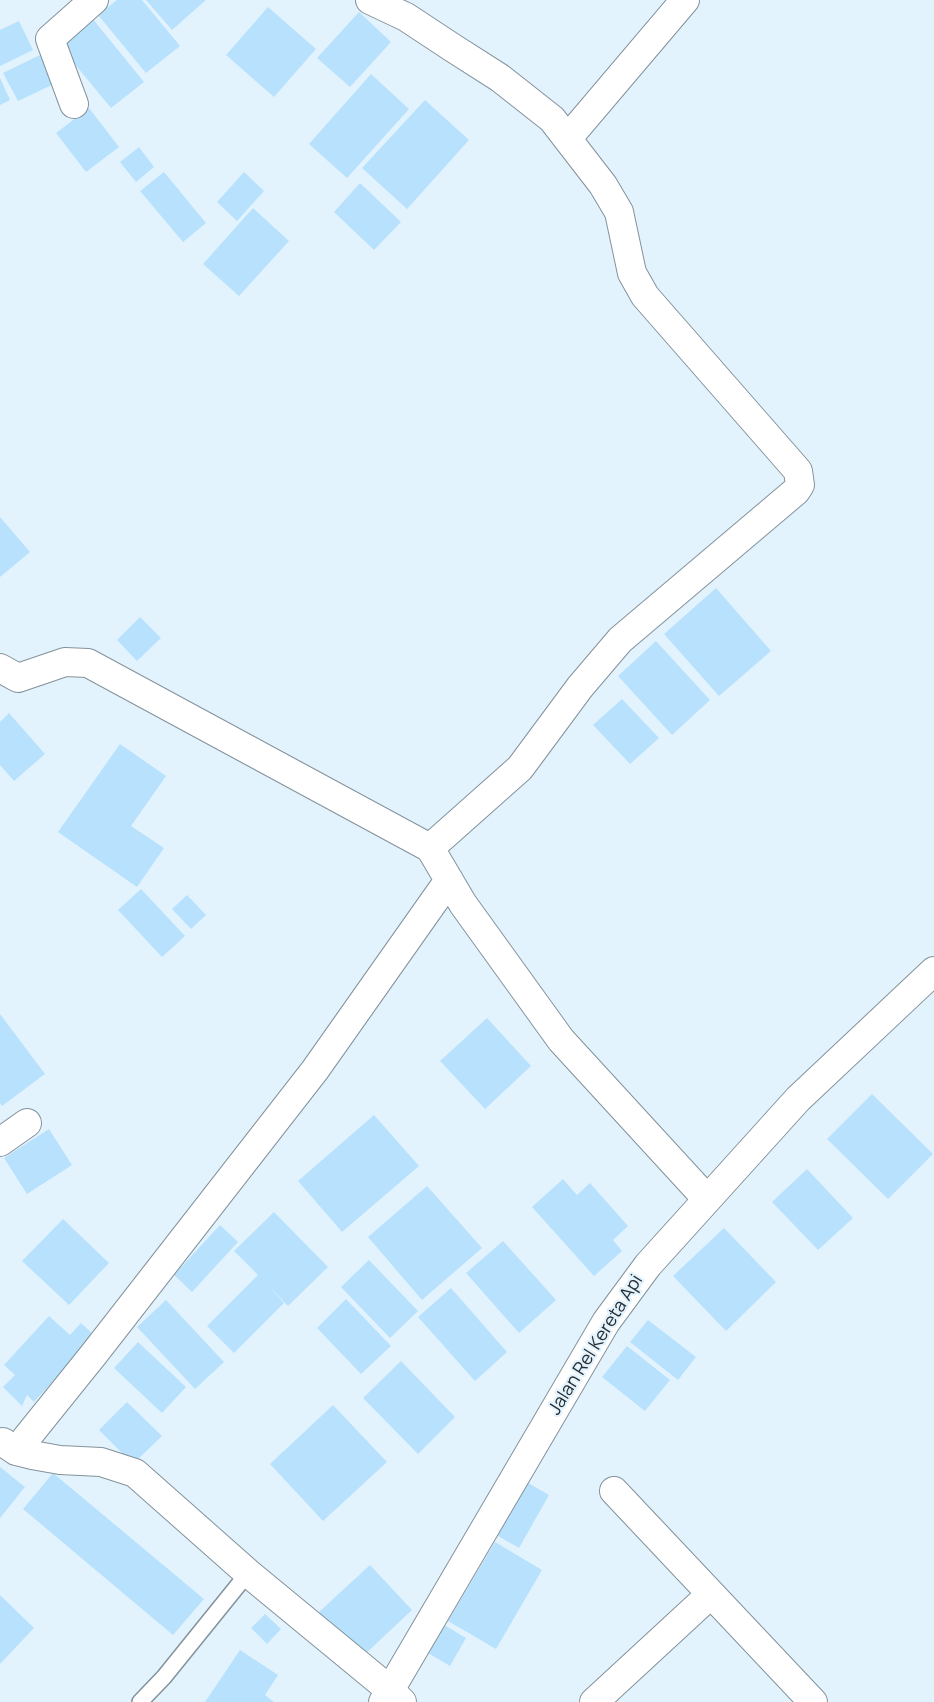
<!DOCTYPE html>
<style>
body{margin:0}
canvas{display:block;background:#e3f3fe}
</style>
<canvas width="934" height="1702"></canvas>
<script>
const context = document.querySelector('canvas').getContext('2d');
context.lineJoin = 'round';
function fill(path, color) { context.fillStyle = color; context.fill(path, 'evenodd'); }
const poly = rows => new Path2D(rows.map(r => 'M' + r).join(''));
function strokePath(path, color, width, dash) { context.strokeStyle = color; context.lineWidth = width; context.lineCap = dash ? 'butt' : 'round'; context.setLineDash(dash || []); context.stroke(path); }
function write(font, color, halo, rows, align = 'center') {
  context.font = font + ' Manrope,sans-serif'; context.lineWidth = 4.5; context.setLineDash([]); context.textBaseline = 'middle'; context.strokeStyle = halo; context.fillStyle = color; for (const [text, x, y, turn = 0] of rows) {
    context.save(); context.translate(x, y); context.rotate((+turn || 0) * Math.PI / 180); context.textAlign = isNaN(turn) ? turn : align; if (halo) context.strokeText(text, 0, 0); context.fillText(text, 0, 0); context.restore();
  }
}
const building = poly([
 [117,0,142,0,180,46,146,73,98,15],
 [146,0,206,0,172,30],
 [268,7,316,49,274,97,226,55],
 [359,12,391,42,350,87,317,58],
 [92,18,144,82,111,108,59,45],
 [19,21,33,50,0,66,0,30],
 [42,54,56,83,18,101,3,73],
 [371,74,409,109,347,178,309,144],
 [0,78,10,100,0,105],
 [425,100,469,140,407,209,362,168],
 [89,108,119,147,86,172,56,133],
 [139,147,154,167,136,182,120,162],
 [164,172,206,223,183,242,140,191],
 [244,172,264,191,237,221,217,202],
 [360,183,401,222,374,250,334,212],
 [253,208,289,241,239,296,203,264],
 [0,517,30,552,0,577],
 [716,588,771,651,719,696,664,634],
 [140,617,161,638,137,661,117,640],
 [656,641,710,700,672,735,618,676],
 [622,699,659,738,630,764,593,725],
 [9,713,45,754,14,781,0,765,0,722],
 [120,744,166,776,131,826,164,848,137,887,58,832],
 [141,889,185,936,162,957,118,910],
 [187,895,206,915,191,929,172,909],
 [0,1014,45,1074,2,1106,0,1103],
 [487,1018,531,1066,485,1109,440,1061],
 [872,1094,933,1154,888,1199,827,1139],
 [374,1115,419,1166,342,1232,298,1181],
 [49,1129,72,1165,27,1194,4,1158],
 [807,1169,853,1218,818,1250,772,1202],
 [563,1179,577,1195,590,1183,628,1226,613,1240,622,1251,594,1276,532,1207],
 [427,1186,482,1248,422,1300,368,1237],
 [274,1212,328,1267,288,1306,264,1281,284,1303,234,1353,207,1326,258,1275,234,1251],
 [63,1219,109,1263,69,1305,22,1261],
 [220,1225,238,1242,192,1292,174,1275],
 [724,1228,776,1282,726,1331,673,1276],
 [503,1241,556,1300,519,1333,466,1273],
 [369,1260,418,1311,390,1338,341,1287],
 [451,1288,507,1352,475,1381,418,1317],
 [346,1299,391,1346,361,1374,317,1328],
 [166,1300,224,1362,195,1389,137,1327],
 [49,1316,70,1335,81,1323,95,1336,34,1402,27,1395,22,1406,3,1387,15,1375,4,1365],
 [648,1320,696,1357,678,1380,630,1342],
 [138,1342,186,1387,162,1413,114,1368],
 [627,1346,670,1380,645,1411,602,1377],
 [401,1361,455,1417,418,1454,363,1398],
 [127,1402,162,1436,133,1464,99,1430],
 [333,1405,387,1462,323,1521,270,1464],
 [0,1467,25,1487,0,1518],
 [53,1473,204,1599,173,1635,23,1509],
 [523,1480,549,1495,519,1548,493,1533],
 [495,1542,542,1570,496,1649,448,1621],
 [370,1565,412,1610,361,1658,319,1612],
 [0,1595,34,1628,0,1664],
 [265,1614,281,1629,267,1644,251,1628],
 [444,1625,466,1638,450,1666,428,1653],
 [240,1650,278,1675,265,1695,274,1702,205,1702]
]);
const lane = poly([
 [140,1702,164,1677,248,1573]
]);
const street = poly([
 [370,0,406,17,453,48,500,78,552,119,603,185,619,212,632,273,645,296,798,471,800,485,796,491,620,640,580,687,520,768,430,848],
 [74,104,50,39,94,0],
 [568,138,685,0],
 [0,668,18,678,65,662,88,663,430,848,463,904,561,1040,706,1198],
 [0,1142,27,1123],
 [3,1442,16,1451,32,1455,60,1460,101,1462,135,1473,248,1573,390,1690,402,1702],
 [16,1451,94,1354,315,1070,449,880],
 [614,1491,813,1702],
 [594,1702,711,1594]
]);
const secondary = poly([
 [383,1702,606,1322,648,1265,798,1099,934,971]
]);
const streetNames = [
 ["Jalan Rel Kereta Api",596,1345,-58]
];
fill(building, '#b7e1fd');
strokePath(lane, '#83929b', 18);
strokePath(street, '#83929b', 30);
strokePath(secondary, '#83929b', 30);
strokePath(lane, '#fff', 15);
strokePath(street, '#fff', 28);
strokePath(secondary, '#fff', 28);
write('18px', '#272d31', '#e3f3fe', streetNames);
</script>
